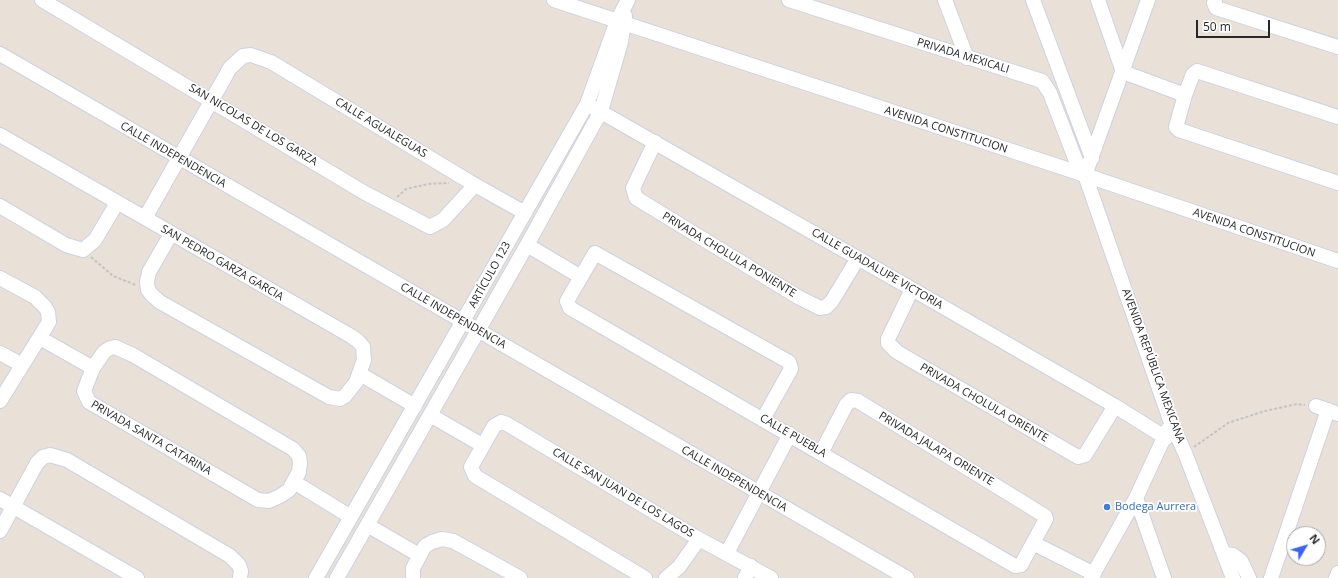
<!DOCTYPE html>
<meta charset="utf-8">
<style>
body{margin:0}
#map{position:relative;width:1338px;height:578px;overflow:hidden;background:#e9e1d8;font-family:"Open Sans",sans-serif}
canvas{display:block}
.north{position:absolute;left:1286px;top:526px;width:40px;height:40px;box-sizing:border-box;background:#fff;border:1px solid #a9a9a9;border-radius:50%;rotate:52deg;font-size:11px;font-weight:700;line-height:16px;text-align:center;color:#272727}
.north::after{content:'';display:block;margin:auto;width:14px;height:18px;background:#3b62f4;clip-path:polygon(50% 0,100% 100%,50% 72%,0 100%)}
.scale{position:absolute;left:1196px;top:20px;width:74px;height:18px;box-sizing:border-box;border:2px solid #272727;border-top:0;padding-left:5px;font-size:12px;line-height:14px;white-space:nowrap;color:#272727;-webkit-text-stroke:3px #fff;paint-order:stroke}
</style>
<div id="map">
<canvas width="1338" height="578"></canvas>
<div class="north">N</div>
<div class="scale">50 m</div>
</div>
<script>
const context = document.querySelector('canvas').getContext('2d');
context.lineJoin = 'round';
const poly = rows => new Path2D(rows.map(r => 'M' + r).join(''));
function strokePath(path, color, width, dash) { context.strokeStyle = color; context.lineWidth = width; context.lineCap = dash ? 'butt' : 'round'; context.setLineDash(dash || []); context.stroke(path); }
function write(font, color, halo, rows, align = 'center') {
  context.font = font + ' "Open Sans",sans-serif'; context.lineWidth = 3.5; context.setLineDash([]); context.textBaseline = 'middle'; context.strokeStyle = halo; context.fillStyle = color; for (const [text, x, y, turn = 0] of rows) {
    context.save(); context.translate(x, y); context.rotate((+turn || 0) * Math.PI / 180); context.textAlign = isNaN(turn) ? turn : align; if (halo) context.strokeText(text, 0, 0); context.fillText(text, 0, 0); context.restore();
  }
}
const path = poly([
 [397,197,406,189,428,184,449,183],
 [91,257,113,276,136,285],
 [1194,447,1228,423,1265,411,1297,404,1305,405]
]);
const minor = poly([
 [42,0,365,193,430,227,443,220,475,185],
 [554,0,1085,175,1338,261],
 [789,0,1042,81,1050,93,1081,174],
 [945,0,967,58],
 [1033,0,1092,158],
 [1098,0,1123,72,1185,95],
 [1215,0,1214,3,1216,8,1338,47],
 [0,54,907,578],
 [587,104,912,289,1115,406,1166,438],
 [1338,117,1197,71,1193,74,1185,95,1176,127,1179,130,1338,183],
 [0,135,351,336,358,341,363,347,364,360,356,382,345,396,340,399,329,397,160,302,152,295,148,290,147,282,149,272,171,234],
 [655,142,633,188,636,198,798,297,820,308,826,307,832,301,858,258],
 [1085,175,1170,420,1185,453,1233,578],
 [1085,175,1148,0],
 [0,206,66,245,83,250,95,240,117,203],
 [145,218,230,68,243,56,251,55,271,62,470,182,525,213],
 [527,245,581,277],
 [0,278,35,297,45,307,48,312,49,322,0,401],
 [912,289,888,339,888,343,897,352,1078,457,1085,455,1115,406],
 [40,338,93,368],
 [115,347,133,355,293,449,299,456,300,463,299,472,289,490,280,496,269,501,258,500,89,402,84,391,93,368,104,352,110,348,115,347],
 [0,353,22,365],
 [360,374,415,406],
 [1316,406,1338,414],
 [430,415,482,445],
 [763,419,791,369,789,362,595,253,567,301,570,308,1015,566,1021,565,1046,519,1045,516,858,401,851,400,846,405,821,453],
 [294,482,351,517],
 [1136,498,1164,578],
 [0,499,137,578],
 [369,526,419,555],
 [0,531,37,463,43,457,50,455,67,460,230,556,239,565,241,571,240,578],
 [1033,543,1094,574],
 [727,553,790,434],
 [1224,554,1233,555,1241,561,1249,578],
 [316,578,587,104,617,21,628,0],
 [337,578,527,245,601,111,621,42,625,16],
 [413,578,413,568,425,546,432,542,442,539,453,541,520,578],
 [645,578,475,476,471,467,494,426,501,422,507,424,699,539,771,578],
 [666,578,679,567,699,539],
 [745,578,751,566],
 [1091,578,1136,498,1168,429],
 [1271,578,1328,410],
 [1336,578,1338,573]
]);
const markers = [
 [1107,507,4,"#3f7fe0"]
];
const streetNames = [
 ["PRIVADA MEXICALI",963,56,17],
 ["SAN NICOLAS DE LOS GARZA",253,125,31],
 ["CALLE AGUALEGUAS",381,128,31],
 ["AVENIDA CONSTITUCION",946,130,18],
 ["CALLE INDEPENDENCIA",173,155,30],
 ["AVENIDA CONSTITUCION",1254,233,19],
 ["PRIVADA CHOLULA PONIENTE",729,255,31],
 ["SAN PEDRO GARZA GARCIA",222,263,30],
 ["CALLE GUADALUPE VICTORIA",877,269,30],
 ["ARTÍCULO 123",490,275,-61],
 ["CALLE INDEPENDENCIA",453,316,30],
 ["AVENIDA REPÚBLICA MEXICANA",1153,366,70],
 ["PRIVADA CHOLULA ORIENTE",984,403,30],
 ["CALLE PUEBLA",793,436,30],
 ["PRIVADA SANTA CATARINA",151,438,30],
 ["PRIVADA JALAPA ORIENTE",936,449,31],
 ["CALLE INDEPENDENCIA",734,479,30],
 ["CALLE SAN JUAN DE LOS LAGOS",623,493,31]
];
const shopNames = [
 ["Bodega Aurrera",1115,507]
];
strokePath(minor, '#cdd1e0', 16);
strokePath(path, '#c3c3c3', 2, [3, 2]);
strokePath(minor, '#fff', 14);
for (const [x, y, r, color] of markers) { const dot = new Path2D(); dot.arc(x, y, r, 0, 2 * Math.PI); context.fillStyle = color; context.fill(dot); strokePath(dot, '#fff', 1.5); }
write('11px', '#272727', '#fff', streetNames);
write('11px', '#366cbe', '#fff', shopNames, 'left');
</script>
